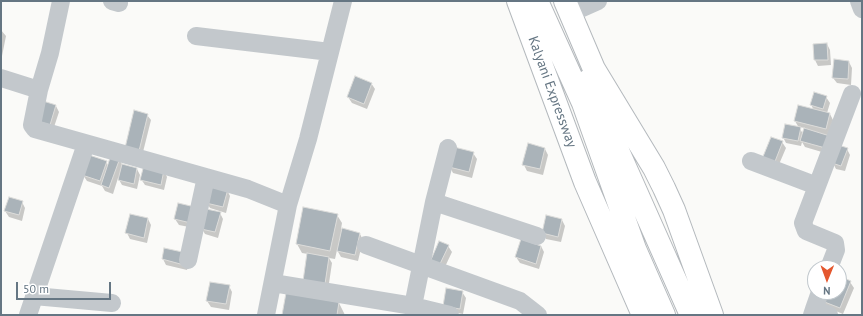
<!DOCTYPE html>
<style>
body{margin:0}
#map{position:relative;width:863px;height:316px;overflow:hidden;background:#fafaf8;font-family:"PT Sans",sans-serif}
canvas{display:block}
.frame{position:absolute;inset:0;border:2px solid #657683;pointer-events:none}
.north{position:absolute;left:807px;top:260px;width:40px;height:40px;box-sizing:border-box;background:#fff;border:1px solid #c1c8cd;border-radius:50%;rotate:181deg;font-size:11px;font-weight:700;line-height:16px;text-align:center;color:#657683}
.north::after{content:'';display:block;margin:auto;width:14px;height:18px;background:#e4572e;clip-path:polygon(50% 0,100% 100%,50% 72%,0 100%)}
.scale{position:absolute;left:16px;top:282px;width:95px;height:18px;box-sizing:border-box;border:2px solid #657683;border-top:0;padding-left:5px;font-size:12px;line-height:14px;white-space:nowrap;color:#657683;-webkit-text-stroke:3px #fff;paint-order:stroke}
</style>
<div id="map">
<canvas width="863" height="316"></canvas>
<div class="frame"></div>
<div class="north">N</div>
<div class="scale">50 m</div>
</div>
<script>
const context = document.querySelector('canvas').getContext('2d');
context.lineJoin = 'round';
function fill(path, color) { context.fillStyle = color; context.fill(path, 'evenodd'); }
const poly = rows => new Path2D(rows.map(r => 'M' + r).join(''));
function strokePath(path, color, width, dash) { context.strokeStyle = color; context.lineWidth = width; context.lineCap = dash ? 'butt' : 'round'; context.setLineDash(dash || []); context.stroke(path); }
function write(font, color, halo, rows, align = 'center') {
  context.font = font + ' "PT Sans",sans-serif'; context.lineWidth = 4; context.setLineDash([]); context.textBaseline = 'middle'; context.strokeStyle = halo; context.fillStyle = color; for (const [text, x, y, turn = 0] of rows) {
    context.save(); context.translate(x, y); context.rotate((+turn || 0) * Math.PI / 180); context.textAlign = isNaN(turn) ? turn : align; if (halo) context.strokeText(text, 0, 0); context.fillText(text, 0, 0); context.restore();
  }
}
const shadow = poly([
 [1,30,6,36,1,61],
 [827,44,830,50,831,65,818,66,815,60],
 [849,62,852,68,851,85,837,83,833,78],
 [371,83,375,89,367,109,352,103,348,97],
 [826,97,830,103,827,113,830,114,833,120,832,155,805,147,802,142,801,146,786,143,783,137,799,128,795,121,814,110,811,105],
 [799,127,805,128,803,134],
 [56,106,59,112,53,130,38,120],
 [147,115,151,120,142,156,126,148],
 [782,142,786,148,777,169,767,165],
 [545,149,548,155,543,175,527,171,524,165],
 [847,149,850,155,845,171,836,169,833,163],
 [473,153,477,159,472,178,453,173,450,167],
 [119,159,123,166,137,169,140,175,137,189,122,185,118,178,113,194,105,191,102,186,87,181,83,175,106,162,108,166],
 [164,171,167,177,164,190,145,185,141,179],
 [227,190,230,196,226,213,210,208,207,203],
 [22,202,25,208,22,221,9,217,5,211],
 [304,208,337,215,342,223,341,229,360,234,363,240,358,261,341,257,337,250,335,259,329,258,332,263,328,290,308,254,302,253,297,244],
 [220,213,223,219,218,238,205,234,202,229],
 [198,214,194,228,179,225,175,219],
 [148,219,151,225,147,243,130,239,127,233],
 [562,220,565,226,561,242,546,239,543,233],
 [448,246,452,252,443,271,431,261],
 [541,246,544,252,539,269,520,263,516,257],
 [165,249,190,260,187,270,166,265,163,259],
 [839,277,850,282,854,288,843,314,826,307,823,301,839,292],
 [229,286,232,292,229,310,211,307,207,301],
 [462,292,466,298,463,314,447,311],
 [339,303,345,315,283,315]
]);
const building = poly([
 [827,43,828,60,814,60,813,44,827,43],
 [834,59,849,61,848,79,832,78,834,59],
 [355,76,372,83,364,104,347,97,355,76],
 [814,92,827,96,823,109,810,105,814,92],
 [43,101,56,105,50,125,37,121,43,101],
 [798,105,830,113,826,129,794,121,798,105],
 [134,110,148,114,139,151,125,148,134,110],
 [785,124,801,127,798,141,782,138,785,124],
 [804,128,833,137,829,149,800,141,804,128],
 [771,137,783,141,774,164,762,159,771,137],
 [528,143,545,148,540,169,522,165,528,143],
 [838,145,848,148,841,166,832,163,838,145],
 [454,147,474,152,469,172,449,167,454,147],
 [89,155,107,161,100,181,82,175,89,155],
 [111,155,120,158,109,188,101,185,111,155],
 [122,164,137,168,134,184,118,180,122,164],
 [144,165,164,170,161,185,140,180,144,165],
 [210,185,228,189,223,207,206,203,210,185],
 [9,197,23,201,19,215,4,211,9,197],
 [178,203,195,207,191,223,174,219,178,203],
 [303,207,338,214,330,251,296,244,303,207],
 [206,209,221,212,215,232,201,229,206,209],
 [130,214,148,218,144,238,125,233,130,214],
 [546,215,562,219,558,237,542,233,546,215],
 [342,228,360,233,355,255,337,251,342,228],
 [521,239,541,246,536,264,515,257,521,239],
 [439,241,449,245,439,266,430,262,439,241],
 [164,248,187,253,184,265,162,259,164,248],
 [307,253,329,257,325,284,303,281,307,253],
 [839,276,851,281,840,308,822,301,826,292,839,292,839,276],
 [210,282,230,285,226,304,206,301,210,282],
 [446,288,463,291,460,309,443,306,446,288],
 [286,293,339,302,337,315,282,315,286,293]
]);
const minor = poly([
 [112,1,119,3],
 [859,1,862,9],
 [571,13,598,1],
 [196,36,330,52],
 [1,78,39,90,32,125,35,129,248,189,288,205],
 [39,90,50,53,61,1],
 [751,161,817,186],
 [434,202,537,236],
 [366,245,520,301,538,315],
 [188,260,206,177],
 [829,268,836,250,835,243,806,231,803,223,852,94],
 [273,283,413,306,434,202,448,148],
 [34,296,112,303],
 [413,306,450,315],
 [814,309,820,292],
 [28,315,86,144],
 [266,315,288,205,308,139,343,1],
 [812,315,814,309,829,315]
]);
const highway = poly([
 [518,1,585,182,643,315],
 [537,1,583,103,635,249,664,315],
 [565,1,594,69,654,168,664,188,674,210,712,315],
 [587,81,691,315]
]);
const streetNames = [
 ["Kalyani Expressway",552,92,70]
];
fill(shadow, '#0003');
fill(building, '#aab3b9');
strokePath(building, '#dcdcda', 1);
strokePath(highway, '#b4b9bd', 24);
strokePath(minor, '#c3c8cc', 18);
strokePath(highway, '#fff', 22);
write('14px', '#657683', '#fff', streetNames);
</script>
